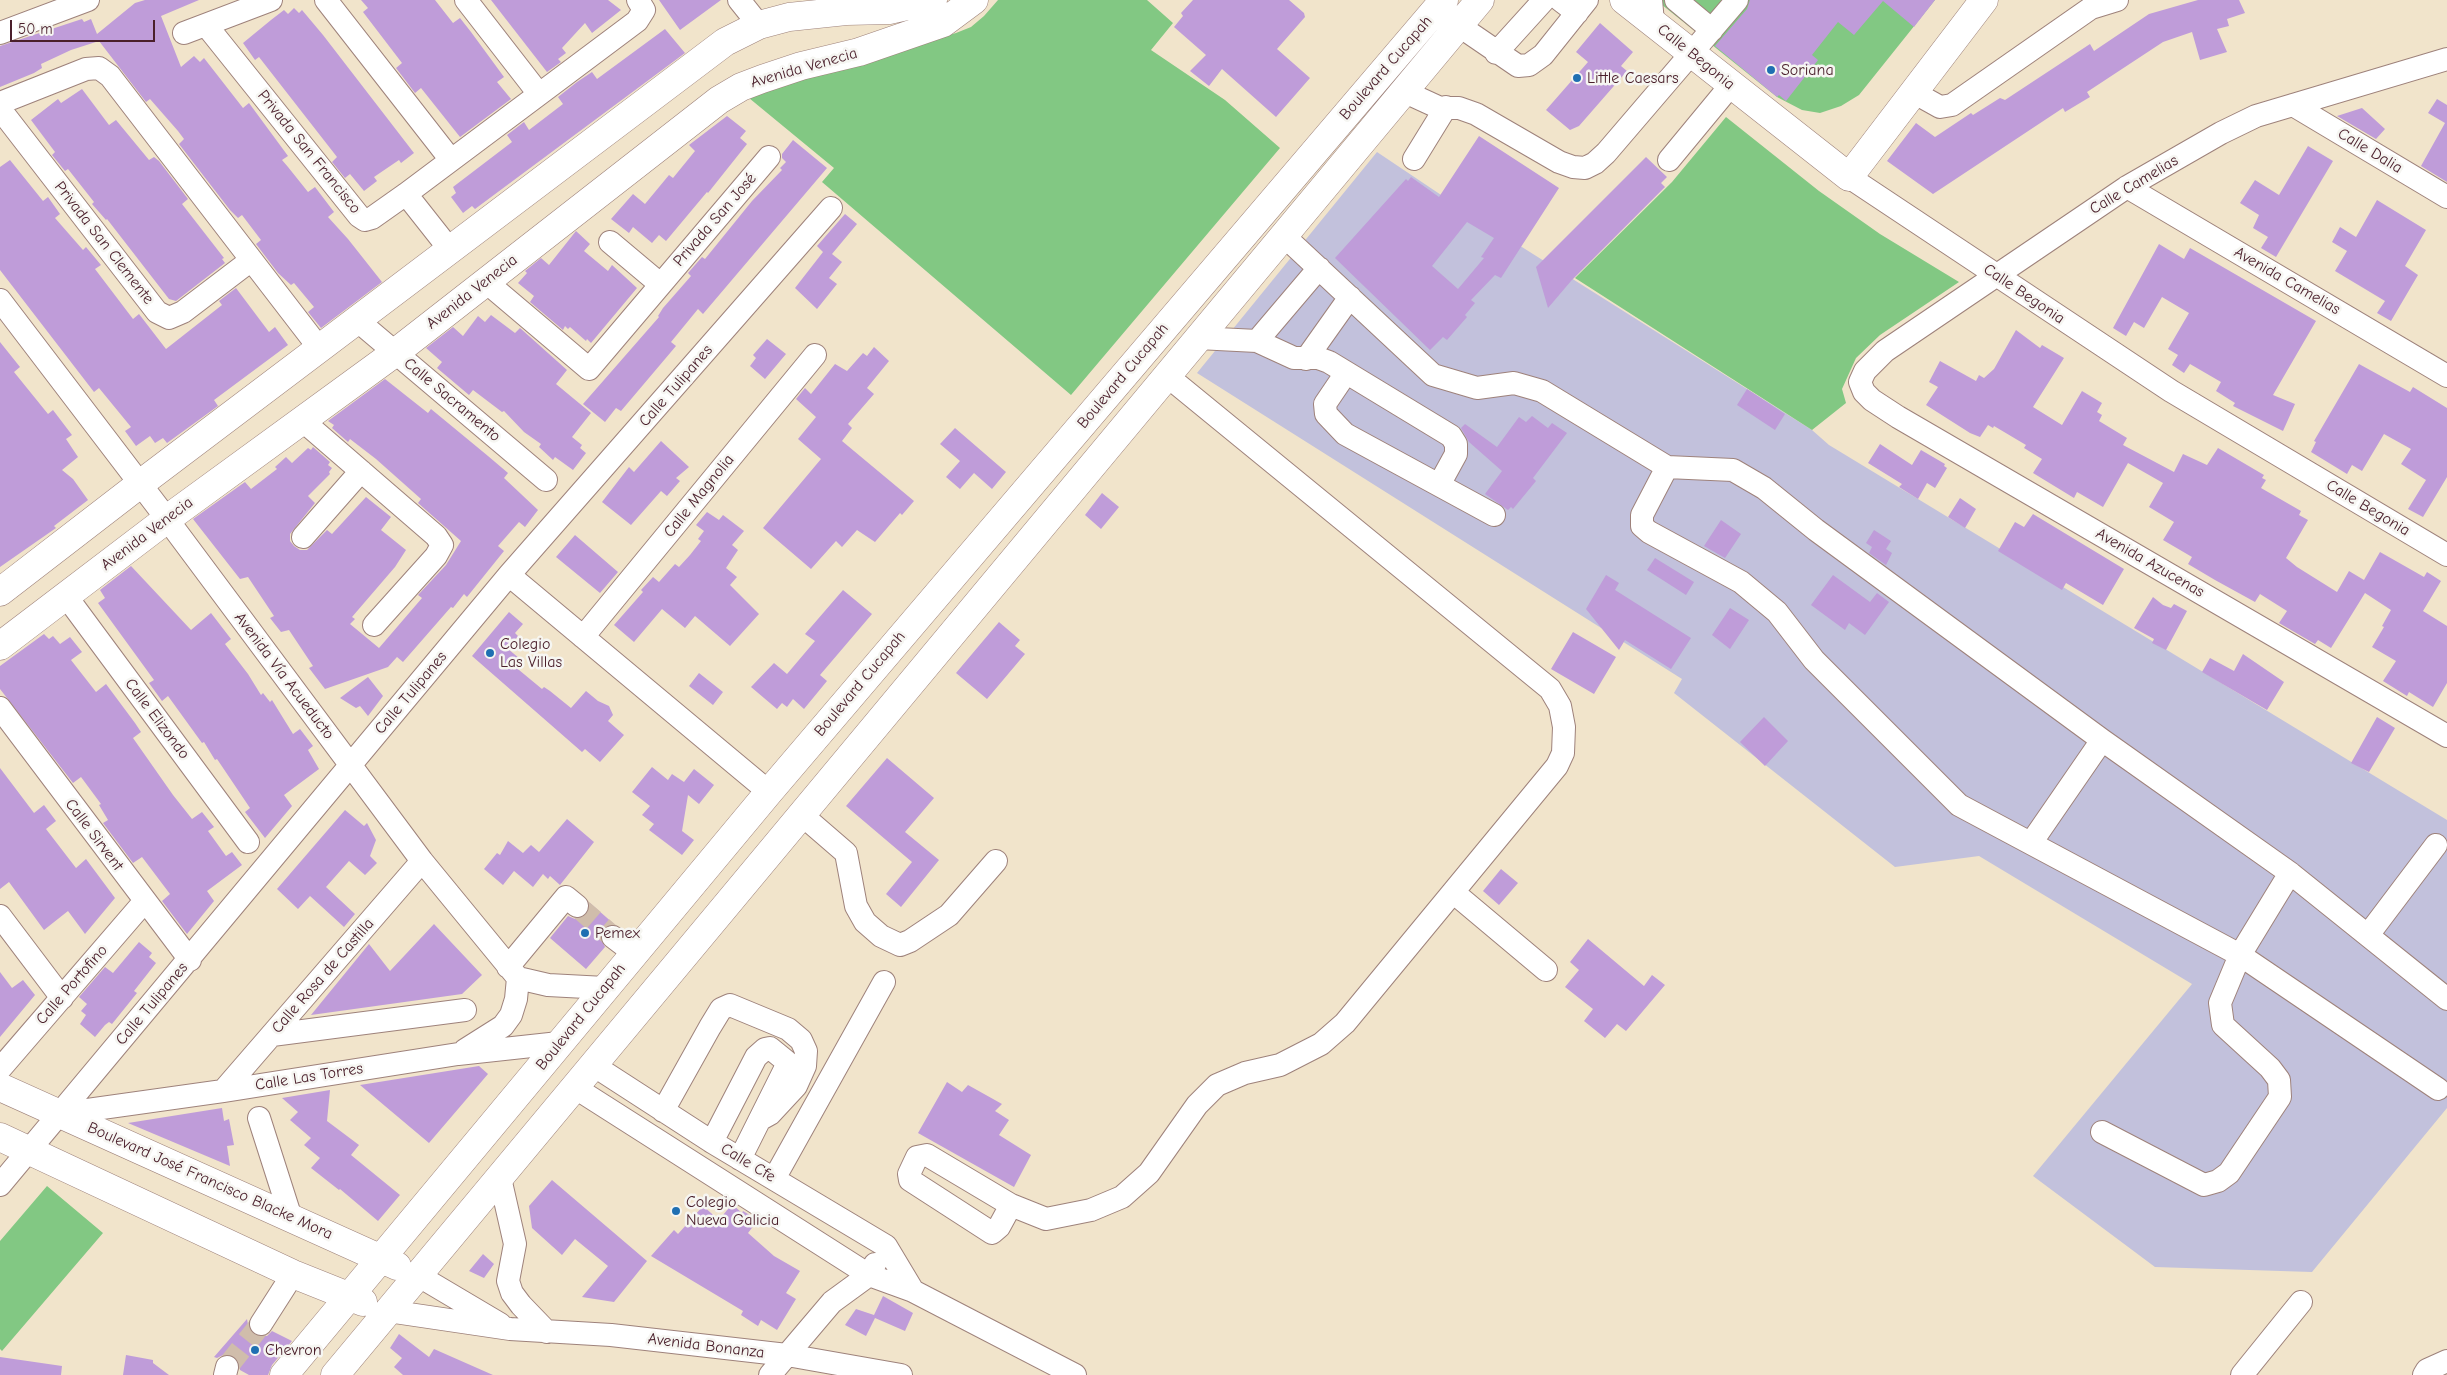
<!DOCTYPE html>
<meta charset="utf-8">
<style>
body{margin:0}
#map{position:relative;width:2447px;height:1375px;overflow:hidden;background:#f1e4cb;font-family:"Comic Neue",sans-serif}
canvas{display:block}
.scale{position:absolute;left:10px;top:20px;width:145px;height:22px;box-sizing:border-box;border:2px solid #4a1f2b;border-top:0;padding-left:6px;font-size:15px;line-height:18px;white-space:nowrap;color:#4a1f2b;-webkit-text-stroke:4px #f6f6f2;paint-order:stroke}
</style>
<div id="map">
<canvas width="2447" height="1375"></canvas>
<div class="scale">50 m</div>
</div>
<script>
const context = document.querySelector('canvas').getContext('2d');
context.lineJoin = 'round';
function fill(path, color) { context.fillStyle = color; context.fill(path, 'evenodd'); }
const poly = rows => new Path2D(rows.map(r => 'M' + r).join(''));
function strokePath(path, color, width, dash) { context.strokeStyle = color; context.lineWidth = width; context.lineCap = dash ? 'butt' : 'round'; context.setLineDash(dash || []); context.stroke(path); }
function write(font, color, halo, rows, align = 'center') {
  context.font = font + ' "Comic Neue",sans-serif'; context.lineWidth = 5; context.setLineDash([]); context.textBaseline = 'middle'; context.strokeStyle = halo; context.fillStyle = color; for (const [text, x, y, turn = 0] of rows) {
    context.save(); context.translate(x, y); context.rotate((+turn || 0) * Math.PI / 180); context.textAlign = isNaN(turn) ? turn : align; if (halo) context.strokeText(text, 0, 0); context.fillText(text, 0, 0); context.restore();
  }
}
const industrial = poly([
 [1377,152,1468,213,1812,430,1829,445,2447,820,2447,1108,2312,1272,2155,1267,2033,1176,2192,984,1979,856,1895,867,1674,693,1682,679,1197,373]
]);
const green = poly([
 [998,0,1147,0,1173,23,1151,50,1225,100,1280,148,1071,395,822,182,834,168,749,98,767,88,956,33,971,27,984,16],
 [1656,0,1935,0,1859,95,1841,106,1820,113,1802,110,1777,97],
 [1726,117,1819,191,1880,234,1959,282,1880,335,1856,358,1842,389,1846,403,1812,430,1575,278,1672,182],
 [47,1186,103,1233,2,1351,0,1349,0,1241]
]);
const building = poly([
 [145,0,199,0,161,16,181,67,194,56,200,62,204,58,243,108,249,103,288,156,282,160,288,167,308,192,315,187,334,212,328,217,348,239,382,282,321,328,308,312,314,307,294,283,291,285,278,273,256,244,261,240,242,215,238,218,230,210,179,144,184,139,178,131,150,99,146,102,99,41,71,50,41,64,42,68,34,73,0,87,0,46,82,19,84,22,91,19,97,34,135,3],
 [361,0,435,0,453,23,460,18,471,32,504,77,497,82,511,99,460,137,421,88,415,93,396,68,402,63,363,12,368,8],
 [491,0,608,0,621,10,592,33,585,23,562,48,566,53,558,59,561,62,547,72],
 [659,0,721,0,680,30],
 [1193,0,1289,0,1304,13,1305,17,1277,49,1310,78,1276,117,1222,69,1209,86,1190,71,1206,55,1174,27,1183,16,1181,13],
 [1750,0,1935,0,1914,27,1883,1,1854,35,1838,22,1812,55,1818,60,1786,101,1779,95,1777,97,1715,46,1747,9],
 [2198,0,2239,0,2245,13,2227,19,2229,26,2217,29,2227,52,2200,60,2192,32,2163,42,2087,92,2090,97,2065,112,2063,108,1933,194,1887,161,1916,123,1935,137,1971,113,1973,115,2000,98,2005,100,2090,44,2094,51,2149,14],
 [294,8,299,13,302,10,323,35,414,153,401,163,399,160,374,177,377,181,364,191,350,174,345,178,332,162,337,157,259,57,255,60,243,43,271,20,284,10,288,14],
 [1600,23,1633,52,1621,66,1627,71,1579,126,1570,130,1546,110,1588,62,1576,52],
 [665,29,685,53,475,209,472,206,463,213,451,197,456,193,453,187,512,142,507,135,524,122,529,130,563,104,558,97,577,82,592,72,597,79],
 [82,89,109,125,116,120,149,160,154,157,159,161,188,199,182,204,224,258,222,259,225,263,176,301,169,299,107,219,106,220,92,204,94,202,68,169,65,171,52,155,55,152,31,120,58,99,61,103],
 [2437,99,2447,105,2447,182,2421,166,2445,123,2428,113],
 [2362,108,2385,129,2376,139,2337,116],
 [727,116,746,131,740,138,747,144,708,193,707,192,666,241,659,235,652,243,633,227,629,233,611,219,633,194,645,204,669,175,673,178,695,151,689,145],
 [1479,136,1559,188,1501,278,1495,275,1471,300,1475,303,1465,315,1467,317,1447,340,1443,337,1430,350,1335,258,1406,179,1408,181,1411,177,1439,197],
 [1467,222,1494,238,1481,257,1484,258,1458,289,1432,266],
 [793,140,827,168,703,314,698,309,671,342,676,346,621,411,616,408,605,422,583,404,659,317,658,316,663,308,691,276,688,273,702,257,705,259,752,201,782,170,780,168,786,162,782,158,782,154],
 [2308,146,2333,161,2276,257,2261,248,2268,237,2253,228,2259,215,2240,203,2255,180,2279,195],
 [1646,157,1667,177,1661,183,1665,187,1571,281,1548,308,1536,267],
 [10,160,43,201,48,197,60,214,55,218,83,250,86,247,101,265,95,269,133,319,139,314,166,349,222,305,219,301,236,288,269,332,275,327,288,345,214,400,218,406,167,443,163,438,155,443,150,436,136,446,125,431,131,427,99,388,94,392,0,270,0,167],
 [2377,200,2426,230,2405,266,2418,275,2391,321,2377,313,2385,301,2335,271,2347,251,2332,242,2340,227,2356,237],
 [845,214,857,224,832,254,842,262,829,278,837,284,817,309,795,288,823,252,817,246],
 [576,231,590,244,584,251,608,271,612,265,637,288,591,343,587,339,586,341,570,327,568,329,565,326,563,330,530,302,534,296,518,283,527,273,525,271,541,258,549,265],
 [2159,244,2184,259,2190,248,2316,321,2273,395,2295,404,2283,431,2233,406,2235,403,2216,391,2221,382,2190,364,2184,373,2172,365,2178,355,2168,349,2189,313,2162,297,2144,328,2134,322,2126,336,2113,328],
 [491,315,515,333,520,328,567,370,556,384,591,413,572,437,582,445,580,448,586,453,573,470,555,457,553,460,539,447,541,444,524,432,504,411,502,412,473,390,469,395,437,368,442,362,426,348,453,327,463,336,478,316,485,322],
 [2016,330,2040,348,2042,345,2064,358,2033,407,2062,425,2082,391,2102,403,2097,412,2102,415,2099,421,2127,438,2123,445,2174,472,2183,454,2207,465,2218,448,2264,475,2262,478,2266,480,2261,488,2301,511,2299,515,2308,520,2286,558,2297,567,2337,592,2349,571,2364,580,2380,552,2424,577,2427,572,2441,581,2423,611,2447,626,2447,683,2433,707,2409,692,2407,696,2383,681,2396,661,2372,647,2384,627,2382,626,2391,610,2365,593,2331,648,2318,640,2315,644,2279,623,2287,611,2260,594,2255,602,2215,580,2188,564,2192,557,2163,540,2174,522,2149,507,2163,483,2128,463,2103,507,2077,492,2074,498,2033,473,2042,459,2024,448,2026,445,1994,426,1993,428,1988,425,1980,437,1970,433,1926,405,1938,387,1929,382,1940,361,1976,381,1979,375,1984,378,1994,369],
 [767,339,786,354,765,379,750,366,756,358,753,355],
 [0,342,20,367,14,372,48,414,53,410,72,435,66,439,78,457,62,470,73,479,88,500,54,526,56,528,0,567],
 [874,347,889,361,867,388,874,394,848,424,852,428,842,441,914,501,902,515,900,513,875,542,857,530,842,547,836,541,811,569,763,528,821,459,798,439,816,417,796,399,805,388,811,394,835,364,847,371,863,353,867,356],
 [2359,364,2410,392,2413,387,2447,408,2447,477,2423,517,2408,509,2426,480,2401,464,2411,449,2384,434,2362,471,2352,465,2347,474,2311,452,2316,442,2314,441],
 [385,379,428,413,431,409,488,456,508,473,504,478,538,510,525,527,519,522,498,546,504,551,467,597,464,594,453,608,451,607,403,662,397,657,388,667,325,689,309,668,313,666,289,630,281,632,270,618,274,616,248,577,240,579,193,519,245,482,251,489,277,469,275,467,286,457,292,463,308,448,311,450,313,447,330,462,328,465,332,468,329,472,330,474,308,496,315,503,290,534,290,541,294,546,300,550,307,550,327,530,332,534,366,497,391,517,381,530,406,550,395,567,352,617,355,619,350,624,379,648,416,605,422,598,418,595,446,565,461,541,418,503,421,499,376,459,350,439,348,442,332,428,334,425,328,421],
 [1747,389,1785,414,1775,430,1737,405],
 [1532,416,1548,428,1552,423,1567,433,1533,478,1536,481,1513,509,1511,507,1508,510,1485,494,1502,471,1469,442,1461,428,1465,424,1497,447,1519,417,1526,422],
 [955,428,1006,472,992,489,974,473,960,489,946,477,960,461,940,444],
 [661,441,689,467,676,478,680,481,667,496,661,491,631,525,602,502,629,467,634,472],
 [1880,444,1912,465,1921,450,1945,464,1944,466,1947,468,1935,488,1927,483,1918,499,1899,487,1902,484,1868,463],
 [1102,493,1119,507,1101,529,1085,515],
 [1960,498,1976,509,1965,528,1948,517],
 [707,512,719,520,723,515,744,531,732,545,738,550,726,568,737,577,730,585,759,614,730,646,695,616,685,628,662,609,634,642,614,625,643,592,641,590,653,577,659,582,675,564,679,567,690,555,701,541,698,539,704,531,696,525],
 [2033,514,2124,569,2103,605,2066,583,2062,590,1998,551,2015,522,2024,527],
 [1721,520,1741,534,1725,558,1704,546],
 [1874,530,1891,541,1886,549,1892,553,1886,565,1869,553,1872,547,1866,543],
 [575,535,618,572,600,593,556,557],
 [1655,558,1694,582,1686,595,1647,570],
 [131,566,191,630,211,613,231,639,225,644,248,674,261,695,263,693,270,702,272,700,293,734,300,729,313,746,308,750,319,769,284,795,292,806,265,838,245,812,250,808,217,759,215,760,204,742,202,743,168,696,162,701,149,683,154,680,98,603,105,598,100,590],
 [1606,575,1619,583,1615,590,1691,638,1671,669,1625,640,1619,650,1586,609],
 [1833,575,1870,602,1877,593,1889,602,1865,635,1849,623,1845,630,1811,605],
 [843,590,872,614,820,675,827,681,804,709,793,699,787,707,782,703,777,709,751,687,774,663,787,674,815,641,805,634],
 [2153,597,2163,605,2171,608,2174,604,2187,611,2166,650,2152,643,2154,639,2134,628],
 [1730,608,1749,620,1730,649,1712,635],
 [509,612,523,624,515,633,518,636,508,649,519,658,513,665,542,689,544,687,550,691,571,708,586,691,598,701,609,706,613,715,608,721,624,735,600,762,585,749,582,752,472,656],
 [999,622,1020,640,1015,646,1025,654,987,699,956,673],
 [1573,632,1616,657,1594,694,1551,669],
 [44,634,49,639,53,636,60,644,70,637,82,652,71,660,96,692,106,684,135,723,141,732,133,738,173,795,192,819,202,812,214,827,208,831,226,856,232,852,242,865,207,891,214,901,187,934,162,901,170,894,142,857,133,863,103,823,108,820,99,805,101,804,81,777,73,783,0,689,0,666],
 [2243,654,2284,682,2267,710,2202,672,2210,658,2234,671],
 [699,673,723,692,713,705,689,686],
 [368,677,383,696,368,716,360,706,356,708,340,698],
 [1764,717,1788,741,1765,766,1740,742],
 [2377,717,2395,728,2369,772,2351,763],
 [887,758,934,798,905,832,939,860,901,907,886,894,912,862,846,806],
 [652,767,668,780,672,774,684,782,694,769,714,785,699,804,688,795,682,831,694,840,682,855,649,830,654,824,642,815,650,806,632,792],
 [0,768,34,813,44,805,56,821,46,829,76,868,86,859,115,898,85,934,68,911,44,930,9,882,0,889],
 [345,810,364,826,367,823,376,840,370,856,377,863,365,875,349,861,326,887,355,914,344,927,310,896,298,909,277,889],
 [567,819,594,842,560,885,550,876,548,879,543,874,533,887,514,871,503,885,484,869,497,853,500,855,508,841,523,853,531,845,539,852],
 [1501,869,1518,883,1499,905,1483,891],
 [590,903,614,924,602,929,600,936,605,947,586,969,550,938,568,916,575,919,587,915],
 [434,924,482,975,462,994,311,1015,369,944,390,971],
 [1588,939,1644,986,1652,975,1665,985,1626,1031,1617,1024,1605,1038,1584,1021,1593,1009,1565,987,1579,970,1570,962],
 [139,942,152,953,149,957,156,963,134,991,137,993,112,1024,109,1022,105,1025,95,1037,80,1024,86,1015,81,1011,87,1004,79,997,105,967,113,973],
 [0,972,12,988,23,980,35,995,0,1037],
 [479,1066,488,1074,429,1143,360,1085],
 [947,1082,962,1092,968,1085,1002,1104,995,1111,1009,1120,999,1135,1031,1155,1014,1187,918,1133],
 [330,1090,327,1121,359,1145,351,1155,400,1195,378,1221,340,1189,339,1190,311,1168,320,1158,304,1145,311,1138,290,1120,298,1112,282,1098],
 [222,1108,224,1121,229,1119,234,1145,227,1146,230,1166,128,1123],
 [552,1180,647,1261,614,1302,582,1297,608,1266,575,1239,562,1255,532,1228,529,1206],
 [732,1204,742,1213,743,1211,758,1220,748,1233,774,1256,800,1271,786,1293,796,1299,777,1330,761,1320,758,1326,741,1315,743,1311,651,1256,674,1230,678,1234,703,1206,719,1220],
 [483,1254,494,1264,484,1278,469,1271],
 [883,1296,913,1313,905,1331,875,1318,866,1336,845,1325,856,1309,874,1315],
 [247,1319,249,1330,254,1335,267,1336,272,1331,292,1341,272,1365,268,1375,249,1375,240,1370,239,1363,231,1354,223,1355,217,1358,214,1357],
 [399,1334,429,1357,434,1349,493,1375,403,1375,394,1367,402,1358,390,1348],
 [126,1355,153,1360,153,1363,169,1375,123,1375],
 [0,1357,62,1366,61,1375,0,1375]
]);
const minorTunnel = poly([
 [577,906,613,937],
 [227,1367,261,1324]
]);
const minor = poly([
 [326,0,451,160],
 [466,0,539,94],
 [739,0,759,25],
 [1560,0,1577,13],
 [1651,0,1653,22],
 [1676,0,1712,30],
 [206,25,359,216,365,220,372,218,406,194,637,21,644,10,638,0],
 [1458,25,1518,66,1529,65,1543,55,1587,0],
 [0,33,88,0],
 [184,33,271,0],
 [1496,53,1544,0],
 [2447,59,2256,116,2221,133,2127,187,1885,351,1865,371,1860,382,1864,392,1872,400,1898,417,2447,736],
 [1403,91,1440,108,1459,108,1476,114,1559,162,1573,167,1585,168,1595,163,1606,153,1737,0],
 [1913,92,1940,107,1952,105,2091,8,2117,0],
 [0,103,86,69,99,68,110,76,320,349],
 [2293,105,2447,197],
 [0,109,157,312,169,318,183,312,250,261],
 [1414,159,1446,107],
 [1669,160,1731,85],
 [1849,177,2171,391,2447,555],
 [2127,187,2447,376],
 [406,194,451,251],
 [1283,235,1433,375,1477,388,1514,383,1542,391,1667,467,1642,515,1642,526,1649,532,1741,582,1777,612,1814,660,1959,805,2240,955,2438,1089],
 [610,242,660,284],
 [485,281,589,369,769,157],
 [0,300,167,519,422,861,518,978,548,985,605,988],
 [358,321,546,480],
 [1198,338,1257,341,1294,358,1318,358,1329,362,1451,436,1456,444,1456,454,1439,485],
 [1257,341,1319,268],
 [1306,359,1350,297],
 [1346,373,1325,404,1326,414,1345,434,1494,515],
 [303,421,436,536,442,545,436,556,374,625],
 [1667,467,1733,470,1764,488,1816,530,2102,740,2290,873,2447,999],
 [303,537,361,471],
 [509,575,769,792],
 [66,596,248,842],
 [583,637,815,355],
 [0,708,190,960],
 [802,815,846,853,856,906,865,922,881,936,900,945,910,941,949,915,996,861],
 [2031,843,2102,740],
 [1453,892,1546,970],
 [0,916,62,998],
 [2368,935,2436,845],
 [613,937,634,953],
 [508,967,566,897,577,906],
 [272,1035,465,1010],
 [465,1050,503,1026,511,1015,516,999,518,978],
 [593,1065,712,1142,886,1246,913,1291],
 [0,1069,144,902],
 [574,1087,869,1275,913,1291,1075,1375],
 [223,1091,422,861],
 [663,1111,710,1027,721,1009,730,1005,788,1029,801,1040,806,1051,805,1066,796,1086,770,1114,761,1119],
 [59,1114,223,1091,458,1054,559,1043],
 [259,1118,291,1218],
 [2102,1132,2204,1185,2218,1181,2229,1173,2280,1097,2279,1080,2270,1068,2223,1025,2220,1003,2240,955,2290,873],
 [712,1142,756,1057,765,1049,770,1048,786,1061,785,1069,740,1159],
 [500,1178,515,1244,508,1281,512,1293,521,1305,547,1332],
 [774,1179,884,982],
 [0,1185,509,575,831,208],
 [1011,1205,927,1155,917,1157,909,1174,910,1180,992,1233,999,1227,1011,1205,1046,1219,1091,1210,1122,1197,1149,1173,1197,1105,1217,1085,1245,1073,1280,1065,1321,1044,1345,1023,1557,766,1563,753,1564,727,1560,706,1550,689,1166,375],
 [419,1276,500,1324],
 [388,1311,510,1329,611,1335,787,1355,901,1375],
 [261,1324,293,1274],
 [225,1375,227,1367],
 [770,1375,832,1302,869,1275,875,1264],
 [2242,1375,2301,1302],
 [2424,1375,2427,1370,2447,1361]
]);
const major = poly([
 [1624,0,1849,177,1984,0],
 [0,592,140,484,725,42,759,25,789,17,846,11,889,10,933,0],
 [0,646,167,519,396,352,719,100,741,87,762,79,801,66,859,52,943,23,974,0],
 [0,1087,397,1266],
 [0,1137,293,1274,363,1302],
 [284,1375,769,792,1444,0],
 [335,1375,1480,0]
]);
const markers = [
 [1771,70,5,"#1f6fb2"],
 [1577,78,5,"#1f6fb2"],
 [490,653,5,"#1f6fb2"],
 [585,933,5,"#1f6fb2"],
 [676,1211,5,"#1f6fb2"],
 [255,1350,5,"#1f6fb2"]
];
const streetNames = [
 ["Calle Begonia",1696,57,39],
 ["Avenida Venecia",804,68,-16],
 ["Boulevard Cucapah",1386,68,-49],
 ["Calle Dalia",2370,151,31],
 ["Privada San Francisco",309,152,51],
 ["Calle Camelias",2134,185,-31],
 ["Privada San José",715,220,-49],
 ["Privada San Clemente",104,243,52],
 ["Avenida Camelias",2287,281,30],
 ["Avenida Venecia",472,292,-38],
 ["Calle Begonia",2024,294,34],
 ["Boulevard Cucapah",1123,376,-50],
 ["Calle Tulipanes",676,386,-49],
 ["Calle Sacramento",452,400,40],
 ["Calle Magnolia",699,496,-51],
 ["Calle Begonia",2368,508,31],
 ["Avenida Venecia",147,534,-37],
 ["Avenida Azucenas",2150,563,30],
 ["Avenida Vía Acueducto",284,676,53],
 ["Boulevard Cucapah",860,684,-50],
 ["Calle Tulipanes",411,693,-50],
 ["Calle Elizondo",157,719,53],
 ["Calle Sirvent",94,835,53],
 ["Calle Rosa de Castilla",323,976,-49],
 ["Calle Portofino",72,985,-49],
 ["Calle Tulipanes",152,1004,-50],
 ["Boulevard Cucapah",581,1017,-51],
 ["Calle Las Torres",309,1077,-9],
 ["Calle Cfe",748,1163,31],
 ["Boulevard José Francisco Blacke Mora",210,1181,24],
 ["Avenida Bonanza",706,1346,7]
];
const poiNames = [
 ["Soriana",1781,70],
 ["Little Caesars",1587,78],
 ["Colegio",500,644],
 ["Las Villas",500,662],
 ["Pemex",595,933],
 ["Colegio",686,1202],
 ["Nueva Galicia",686,1220],
 ["Chevron",265,1350]
];
fill(industrial, '#c2c1dc');
fill(green, '#82c883');
fill(building, '#bf9cd9');
strokePath(minorTunnel, '#d0bdab', 22, [22, 11]);
strokePath(minor, '#9e827b', 24);
strokePath(major, '#9e827b', 29);
strokePath(minor, '#fff', 22);
strokePath(major, '#fff', 28);
for (const [x, y, r, color] of markers) { const dot = new Path2D(); dot.arc(x, y, r, 0, 2 * Math.PI); context.fillStyle = color; context.fill(dot); strokePath(dot, '#f6f6f2', 2); }
write('16px', '#4a1f2b', '#f6f6f2', streetNames);
write('16px', '#4a1f2b', '#f6f6f2', poiNames, 'left');
</script>
